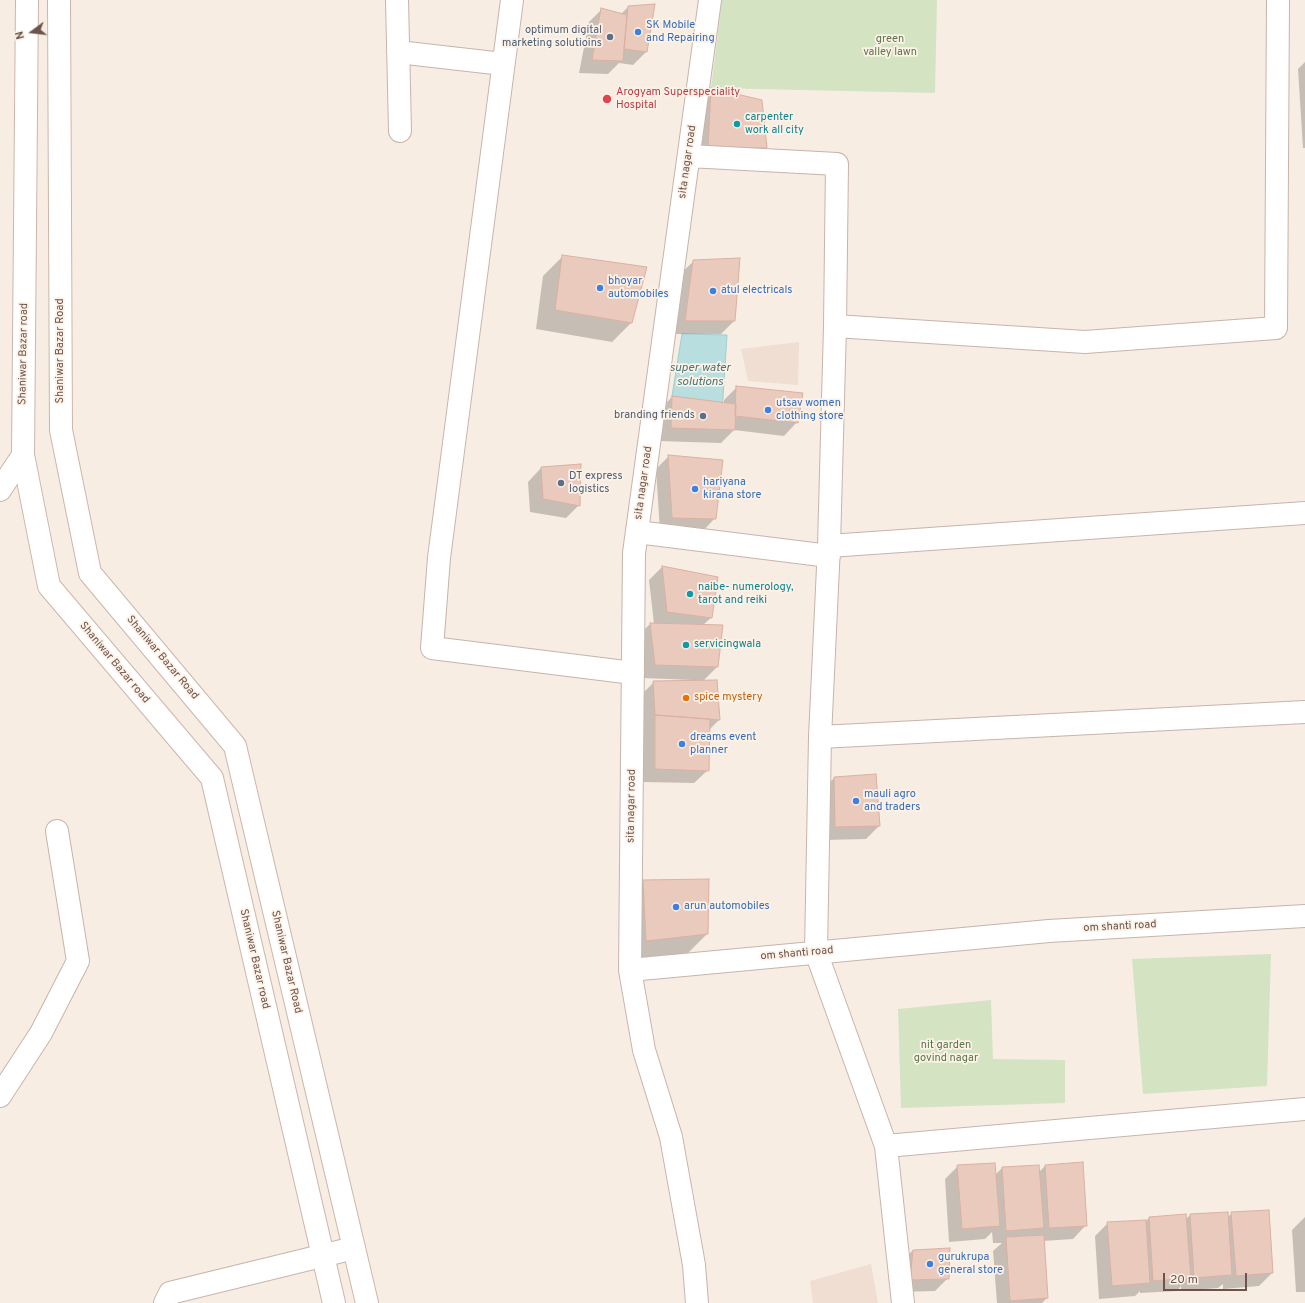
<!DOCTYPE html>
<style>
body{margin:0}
#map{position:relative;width:1305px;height:1303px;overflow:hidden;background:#f8ede2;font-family:Overpass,sans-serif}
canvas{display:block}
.north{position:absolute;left:12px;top:12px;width:40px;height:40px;-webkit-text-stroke:3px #fcf2e7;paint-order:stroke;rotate:255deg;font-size:11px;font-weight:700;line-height:16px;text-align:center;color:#6c544c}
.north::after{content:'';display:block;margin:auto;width:14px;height:18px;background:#6c544c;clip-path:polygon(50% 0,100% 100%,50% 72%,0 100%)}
.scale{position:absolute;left:1163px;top:1273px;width:84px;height:18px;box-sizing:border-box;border:2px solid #6c544c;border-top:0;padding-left:5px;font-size:12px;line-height:14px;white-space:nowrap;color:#6c544c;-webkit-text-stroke:3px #fcf2e7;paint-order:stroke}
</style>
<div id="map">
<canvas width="1305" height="1303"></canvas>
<div class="north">N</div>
<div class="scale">20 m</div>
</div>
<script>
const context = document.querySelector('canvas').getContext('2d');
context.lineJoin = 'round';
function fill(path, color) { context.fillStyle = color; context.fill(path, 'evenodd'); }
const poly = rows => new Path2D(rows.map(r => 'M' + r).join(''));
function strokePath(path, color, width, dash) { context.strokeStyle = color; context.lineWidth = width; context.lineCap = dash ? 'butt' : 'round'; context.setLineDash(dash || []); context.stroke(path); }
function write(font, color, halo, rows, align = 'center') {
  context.font = font + ' Overpass,sans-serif'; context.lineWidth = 3.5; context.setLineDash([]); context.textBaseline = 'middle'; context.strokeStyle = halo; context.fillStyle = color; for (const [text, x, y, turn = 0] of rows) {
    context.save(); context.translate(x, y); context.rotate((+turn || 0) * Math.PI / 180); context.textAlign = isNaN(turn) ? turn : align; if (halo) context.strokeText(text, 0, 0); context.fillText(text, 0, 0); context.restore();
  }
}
const residential = poly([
 [799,342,798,385,748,381,741,349],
 [871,1264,878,1303,813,1303,810,1281]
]);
const green = poly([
 [722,0,937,0,935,93,711,88],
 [1271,954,1267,1086,1143,1094,1132,959],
 [991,1000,993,1059,1065,1060,1065,1103,901,1108,898,1009]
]);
const water = poly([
 [682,334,727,335,722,413,672,396,682,334]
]);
const shadow = poly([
 [628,7,646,52,633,65,619,63,608,74,579,73,589,22,602,9,621,14],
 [1305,62,1305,148,1303,148,1298,69],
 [711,89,766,148,752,161,695,161,698,102],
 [563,256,632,322,612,342,536,329,543,276],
 [739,259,734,321,721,334,673,334,680,274,694,261],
 [737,387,797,422,784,436,734,430,721,443,658,441,659,410,672,397,724,403,724,400],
 [669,456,715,518,702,532,660,531,656,469],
 [541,468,579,505,566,518,530,512,528,482],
 [662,567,712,617,703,625,717,667,703,681,719,720,709,730,708,770,694,783,642,782,641,695,654,682,692,681,692,680,642,678,637,637,650,624,654,624,649,580],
 [834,778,879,826,866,839,823,840,821,791],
 [643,881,707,934,687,954,626,960,623,901],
 [958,1166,995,1175,1002,1168,1038,1166,1039,1172,1045,1166,1086,1225,1073,1239,1043,1241,1047,1298,1042,1303,997,1303,993,1251,1002,1243,993,1243,992,1232,985,1239,949,1242,945,1179],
 [1232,1213,1272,1273,1259,1286,1223,1289,1223,1284,1218,1288,1181,1291,1181,1286,1177,1291,1140,1293,1140,1291,1135,1296,1099,1299,1095,1236,1108,1223,1145,1222,1149,1218,1186,1219,1190,1215,1227,1218],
 [1305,1217,1305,1292,1296,1292,1292,1230],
 [913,1250,948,1278,935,1291,897,1292,900,1264]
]);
const building = poly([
 [655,4,647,52,624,49,628,6,655,4],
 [601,8,627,15,623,61,592,60,601,8],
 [711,88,762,100,767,148,708,148,711,88],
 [562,255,647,267,632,323,555,310,562,255],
 [740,258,735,321,685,321,693,260,740,258],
 [736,386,803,393,798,423,735,416,736,386],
 [672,396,736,404,735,430,671,428,672,396],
 [668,455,723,460,716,519,672,518,668,455],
 [581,464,580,506,543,499,541,467,581,464],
 [662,566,718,577,712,618,667,612,662,566],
 [650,623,723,625,718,667,655,665,650,623],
 [717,680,720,720,655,715,653,681,717,680],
 [655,715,710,719,709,771,655,769,655,715],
 [876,774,880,826,835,827,834,777,876,774],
 [709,879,708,934,646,941,643,880,709,879],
 [1083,1162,1087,1226,1049,1228,1045,1165,1083,1162],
 [995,1163,1000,1226,962,1229,957,1165,995,1163],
 [1039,1165,1044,1228,1006,1231,1002,1167,1039,1165],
 [1269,1210,1273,1273,1236,1276,1231,1212,1269,1210],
 [1228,1212,1232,1275,1194,1278,1190,1214,1228,1212],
 [1186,1214,1191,1278,1153,1281,1149,1217,1186,1214],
 [1146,1220,1150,1283,1112,1286,1107,1222,1146,1220],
 [1044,1235,1048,1298,1010,1301,1006,1237,1044,1235],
 [950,1248,949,1279,910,1280,913,1250,950,1248]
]);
const street = poly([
 [397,0,400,131],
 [512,0,439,558,432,648,633,673],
 [398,52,503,64],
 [689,156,837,164,835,326,829,546,820,737,816,952,886,1146],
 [835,326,1085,342,1276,328,1278,0],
 [0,490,23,455],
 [637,532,829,556],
 [829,546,1305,513],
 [820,737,1305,712],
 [630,970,634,553,710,0],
 [0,1096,41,1033,78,961,57,831],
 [165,1303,170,1293,354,1248],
 [697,1303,694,1265,671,1137,644,1050,630,970,1049,931,1305,916],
 [903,1303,886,1146,1305,1109]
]);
const secondary = poly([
 [27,0,23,455,49,586,212,778,334,1303],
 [59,0,61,430,90,573,235,746,367,1303]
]);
const markers = [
 [638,32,4,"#3f7fe0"],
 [610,37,4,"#5c6f8a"],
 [607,99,5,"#e0444e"],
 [737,124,4,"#0f9aa8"],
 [600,288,4,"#3f7fe0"],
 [713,291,4,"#3f7fe0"],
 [768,410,4,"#3f7fe0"],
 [703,416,4,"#5c6f8a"],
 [561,483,4,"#5c6f8a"],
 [695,489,4,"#3f7fe0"],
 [690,594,4,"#0f9aa8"],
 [686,645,4,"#0f9aa8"],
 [686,698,4,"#e8710a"],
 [682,744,4,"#3f7fe0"],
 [856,801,4,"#3f7fe0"],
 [676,907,4,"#3f7fe0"],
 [930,1264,4,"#3f7fe0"]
];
const shopNames = [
 ["SK Mobile",646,26],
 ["and Repairing",646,39],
 ["bhoyar",608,282],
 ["automobiles",608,295],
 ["atul electricals",721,291],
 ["utsav women",776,404],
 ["clothing store",776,417],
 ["hariyana",703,483],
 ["kirana store",703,496],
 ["dreams event",690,738],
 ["planner",690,751],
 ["mauli agro",864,795],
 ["and traders",864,808],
 ["arun automobiles",684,907],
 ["gurukrupa",938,1258],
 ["general store",938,1271]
];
const serviceNames = [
 ["optimum digital",602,31],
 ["marketing solutioins",602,44],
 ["branding friends",695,416],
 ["DT express",569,477,"left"],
 ["logistics",569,490,"left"]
];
const parkNames = [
 ["green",890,40],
 ["valley lawn",890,53],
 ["nit garden",946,1046],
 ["govind nagar",946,1059]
];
const healthNames = [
 ["Arogyam Superspeciality",616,93],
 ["Hospital",616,106]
];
const cultureNames = [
 ["carpenter",745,118],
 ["work all city",745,131],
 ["naibe- numerology,",698,588],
 ["tarot and reiki",698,601],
 ["servicingwala",694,645]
];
const streetNames = [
 ["sita nagar road",688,162,-82],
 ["Shaniwar Bazar Road",61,351,-90],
 ["Shaniwar Bazar road",24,354,-89],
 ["sita nagar road",644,483,-82],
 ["Shaniwar Bazar Road",162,658,50],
 ["Shaniwar Bazar road",114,663,50],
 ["sita nagar road",632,806,-89],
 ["om shanti road",1120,927,-3],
 ["om shanti road",797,954,-5],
 ["Shaniwar Bazar road",254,959,77],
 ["Shaniwar Bazar Road",286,962,77]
];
const foodNames = [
 ["spice mystery",694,698]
];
const waterNames = [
 ["super water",700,369],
 ["solutions",700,383]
];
fill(residential, '#efded1');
fill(green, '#d4e4c3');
fill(water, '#b9dedf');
strokePath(water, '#a1cdcf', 1);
fill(shadow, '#0003');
fill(building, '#eacabd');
strokePath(building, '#dbb0a0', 1);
strokePath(street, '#c7b4ab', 24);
strokePath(secondary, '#ccb6ab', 24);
strokePath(street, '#fff', 22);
strokePath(secondary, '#fff', 22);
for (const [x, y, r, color] of markers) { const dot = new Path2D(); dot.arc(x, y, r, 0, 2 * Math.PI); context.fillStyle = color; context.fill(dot); strokePath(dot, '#fcf2e7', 1.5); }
write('11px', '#366cbe', '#fcf2e7', shopNames, 'left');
write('11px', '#4e5e75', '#fcf2e7', serviceNames, 'right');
write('11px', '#5b7749', '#fcf2e7', parkNames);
write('11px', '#be3a42', '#fcf2e7', healthNames, 'left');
write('11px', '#0d838f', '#fcf2e7', cultureNames, 'left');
write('11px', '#6c544c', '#fcf2e7', streetNames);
write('11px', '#c56008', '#fcf2e7', foodNames, 'left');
write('italic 12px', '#467477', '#fcf2e7', waterNames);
</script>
